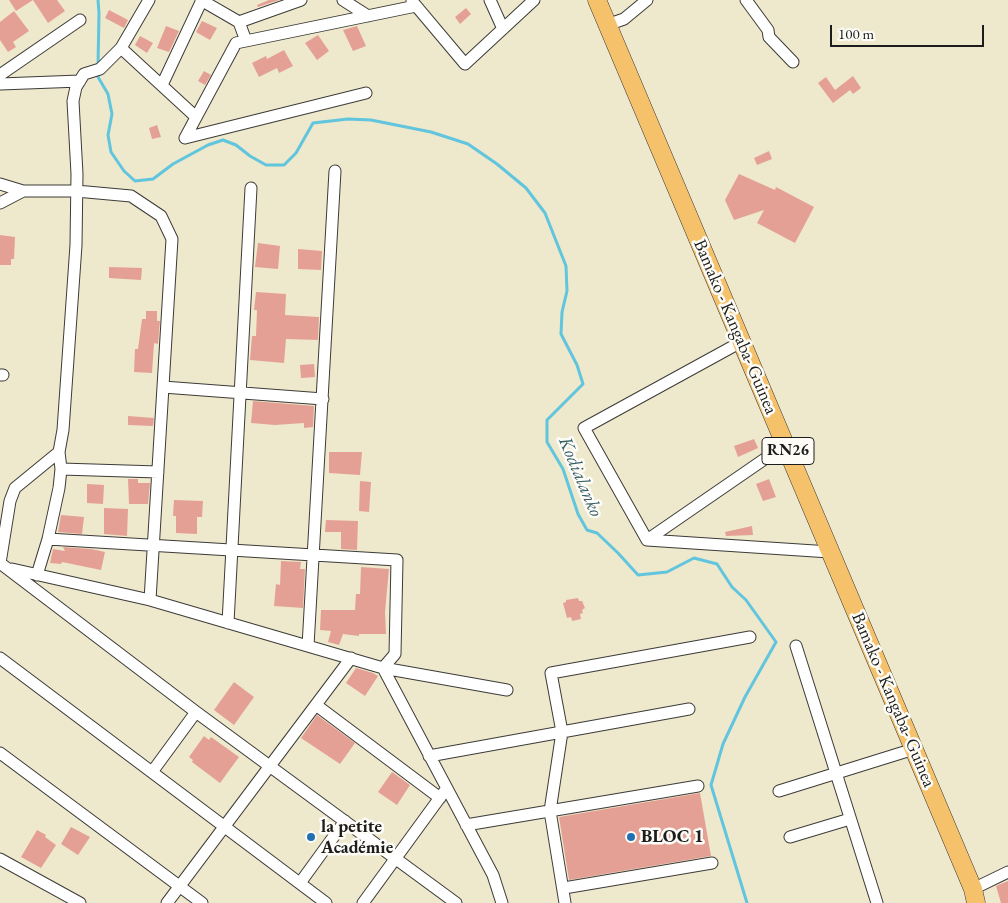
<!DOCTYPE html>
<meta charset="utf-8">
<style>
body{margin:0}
#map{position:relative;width:1008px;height:903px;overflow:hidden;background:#eee8cd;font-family:"EB Garamond",serif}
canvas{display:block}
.scale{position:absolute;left:830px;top:25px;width:154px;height:22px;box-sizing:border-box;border:2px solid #1c1c1c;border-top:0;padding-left:6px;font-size:15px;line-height:18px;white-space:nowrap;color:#1c1c1c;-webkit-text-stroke:4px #fdfcf7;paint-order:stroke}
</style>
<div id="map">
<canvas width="1008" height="903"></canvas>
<div class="scale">100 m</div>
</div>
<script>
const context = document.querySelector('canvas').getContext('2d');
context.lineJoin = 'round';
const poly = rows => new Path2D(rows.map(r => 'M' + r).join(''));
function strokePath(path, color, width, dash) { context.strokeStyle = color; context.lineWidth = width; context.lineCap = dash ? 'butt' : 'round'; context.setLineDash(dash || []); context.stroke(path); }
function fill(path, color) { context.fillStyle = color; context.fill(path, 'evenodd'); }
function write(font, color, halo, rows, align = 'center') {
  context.font = font + ' "EB Garamond",serif'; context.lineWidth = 5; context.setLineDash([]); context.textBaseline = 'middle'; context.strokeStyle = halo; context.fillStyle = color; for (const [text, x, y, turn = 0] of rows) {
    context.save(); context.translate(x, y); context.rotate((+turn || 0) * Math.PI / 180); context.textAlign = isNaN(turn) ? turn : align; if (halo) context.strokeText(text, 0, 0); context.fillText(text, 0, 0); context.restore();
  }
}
const stream = poly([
 [98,66,99,13,98,0],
 [98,72,98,77,108,94,112,114,108,135,111,152,124,171,135,181,153,179,173,164,208,145,223,140,236,145,250,156,266,165,284,165,296,153,313,123,348,119,371,120,431,132,468,144,497,164,526,188,545,213,566,266,567,291,562,312,561,334,577,365,583,384,547,420,547,442,563,469,578,514,587,530,597,533,618,553,638,575,667,572,694,558,717,564,732,587,746,600,776,642,745,697,723,744,711,785,747,903]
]);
const building = poly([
 [9,0,57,0,65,11,48,23,33,0,16,11],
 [269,0,279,0,258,7,257,5],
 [466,8,471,14,460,24,455,17],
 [109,10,128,20,124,28,105,18],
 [14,11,29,31,13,42,16,47,8,52,0,40,0,22],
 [202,21,217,28,210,40,196,32],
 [166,26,179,31,169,52,157,48],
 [357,26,366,46,353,51,343,30],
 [318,35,329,51,317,60,305,43],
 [140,36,153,43,147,53,135,45],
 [284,50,293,66,279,73,277,68,259,77,252,63,266,56,267,59],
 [204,71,211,75,205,85,198,81],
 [853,76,861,88,853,94,850,90,833,103,818,83,826,77,835,90],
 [157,125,161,137,152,139,149,128],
 [769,151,772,159,757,165,754,158],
 [739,174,775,190,776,187,814,207,795,243,757,223,764,210,734,220,725,200],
 [0,235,15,237,14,259,11,259,11,265,0,265],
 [258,243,280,246,278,269,255,267],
 [298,249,322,251,321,270,298,269],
 [109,267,142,268,141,280,109,278],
 [256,292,286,294,285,315,319,317,318,340,286,339,284,363,250,360,252,336,256,336,257,310,254,310],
 [146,311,157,311,157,321,160,321,158,344,154,343,152,373,134,372,135,349,138,349,142,319,146,319],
 [314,364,315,377,301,378,300,365],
 [253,401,314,406,313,427,304,428,304,423,275,425,251,423],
 [128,416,154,418,153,426,128,425],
 [754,439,758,448,738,457,734,446],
 [329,452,362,452,360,475,329,473],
 [128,479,138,479,138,483,150,483,148,504,129,504],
 [769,479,776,497,763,501,756,484],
 [360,481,371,482,369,512,359,511],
 [87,484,104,485,103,504,87,503],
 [174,500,203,501,202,517,197,517,197,534,176,533,176,516,173,516],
 [104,508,128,509,127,536,104,534],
 [61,515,84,517,82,534,58,532],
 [326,520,358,521,357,550,341,549,341,532,325,532],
 [752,526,753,535,726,536,725,532],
 [63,547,91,549,105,552,101,570,62,562,61,564,50,563,53,549,65,551],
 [281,561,301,562,300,569,305,569,303,608,274,606,276,584,280,585],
 [361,567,389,569,385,612,386,634,359,634,359,636,343,634,339,645,328,642,331,631,320,630,321,610,355,610,356,594,360,594],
 [578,598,579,601,582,601,585,608,582,610,583,613,580,614,581,619,572,621,571,617,567,618,563,603,566,602,566,600],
 [356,668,373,673,378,676,365,696,346,683],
 [234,682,254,697,234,725,214,710],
 [317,715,355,743,340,764,301,738],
 [204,736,209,740,211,737,239,757,220,783,192,762,193,760,189,757],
 [392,772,410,785,397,805,378,792],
 [700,793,711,856,569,880,559,817],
 [71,827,90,837,78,855,61,844],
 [37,830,46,835,45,837,56,845,41,868,21,857],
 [1008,881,1008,903,1001,903,996,886]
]);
const street = poly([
 [201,0,239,22,246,41],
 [343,0,368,16],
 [490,0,503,29],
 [746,0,768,30,769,37,793,62],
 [412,1,465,64,534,0],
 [239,22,301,0],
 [607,25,624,19,647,0],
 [121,48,196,117],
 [0,75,80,20],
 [0,84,80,81],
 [162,85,202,0],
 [185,138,236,43,416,6],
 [185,138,366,93],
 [0,184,23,191,76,191,131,196,161,216,172,239,150,600],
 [0,203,23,191],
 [0,375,3,375],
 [163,387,323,399],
 [61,469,158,472],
 [48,539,397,560,395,654,383,668],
 [647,540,584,428,741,342],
 [647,540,830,552],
 [647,540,785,445],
 [0,563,10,501,15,488,59,452,63,430,76,245,77,174,73,101,76,87,84,74,100,69,121,48,149,0],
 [0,563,196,712,456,903],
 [12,569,150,600,383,668,507,690],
 [37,575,48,539,59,488,61,469,59,452],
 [228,623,251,188],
 [308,646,335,171],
 [796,646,877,903],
 [0,658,326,903],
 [383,668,493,875,502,903],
 [316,705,440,798],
 [0,753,202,903],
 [429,756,689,709],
 [152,772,196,712],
 [779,791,914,749],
 [466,825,698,786],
 [790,837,850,819],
 [0,859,80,903],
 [300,883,345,821],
 [564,888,712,863],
 [973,889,1008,872],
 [167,903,351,658],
 [363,903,444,792],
 [565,903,550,811,562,732,551,673,750,637]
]);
const primary = poly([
 [597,0,973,889,976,903]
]);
const markers = [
 [311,837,5,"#1f6fb2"],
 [631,837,5,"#1f6fb2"]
];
const shields = [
 [788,451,52]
];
const shieldNames = [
 ["RN26",788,451]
];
const streetNames = [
 ["Bamako - Kangaba- Guinea",735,327,67],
 ["Bamako - Kangaba- Guinea",893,700,67]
];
const poiNames = [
 ["la petite",321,827],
 ["Académie",321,848],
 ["BLOC 1",641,837]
];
const waterNames = [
 ["Kodialanko",580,477,67]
];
strokePath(stream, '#60c5dd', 3);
fill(building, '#e5a096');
strokePath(street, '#3c3b37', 13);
strokePath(primary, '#3c3b37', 19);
strokePath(street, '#fff', 11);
strokePath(primary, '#f5c16b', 18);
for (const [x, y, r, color] of markers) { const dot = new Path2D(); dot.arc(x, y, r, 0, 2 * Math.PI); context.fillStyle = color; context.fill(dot); strokePath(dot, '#fdfcf7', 2); }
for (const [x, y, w] of shields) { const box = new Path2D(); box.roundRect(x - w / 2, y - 13.5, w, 27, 4); context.fillStyle = '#fdfcf7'; context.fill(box); strokePath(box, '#1c1c1c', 1); }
write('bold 16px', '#1c1c1c', null, shieldNames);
write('18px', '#1c1c1c', '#fdfcf7', streetNames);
write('bold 18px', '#1c1c1c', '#fdfcf7', poiNames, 'left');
write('italic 19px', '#376069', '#fdfcf7', waterNames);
</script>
